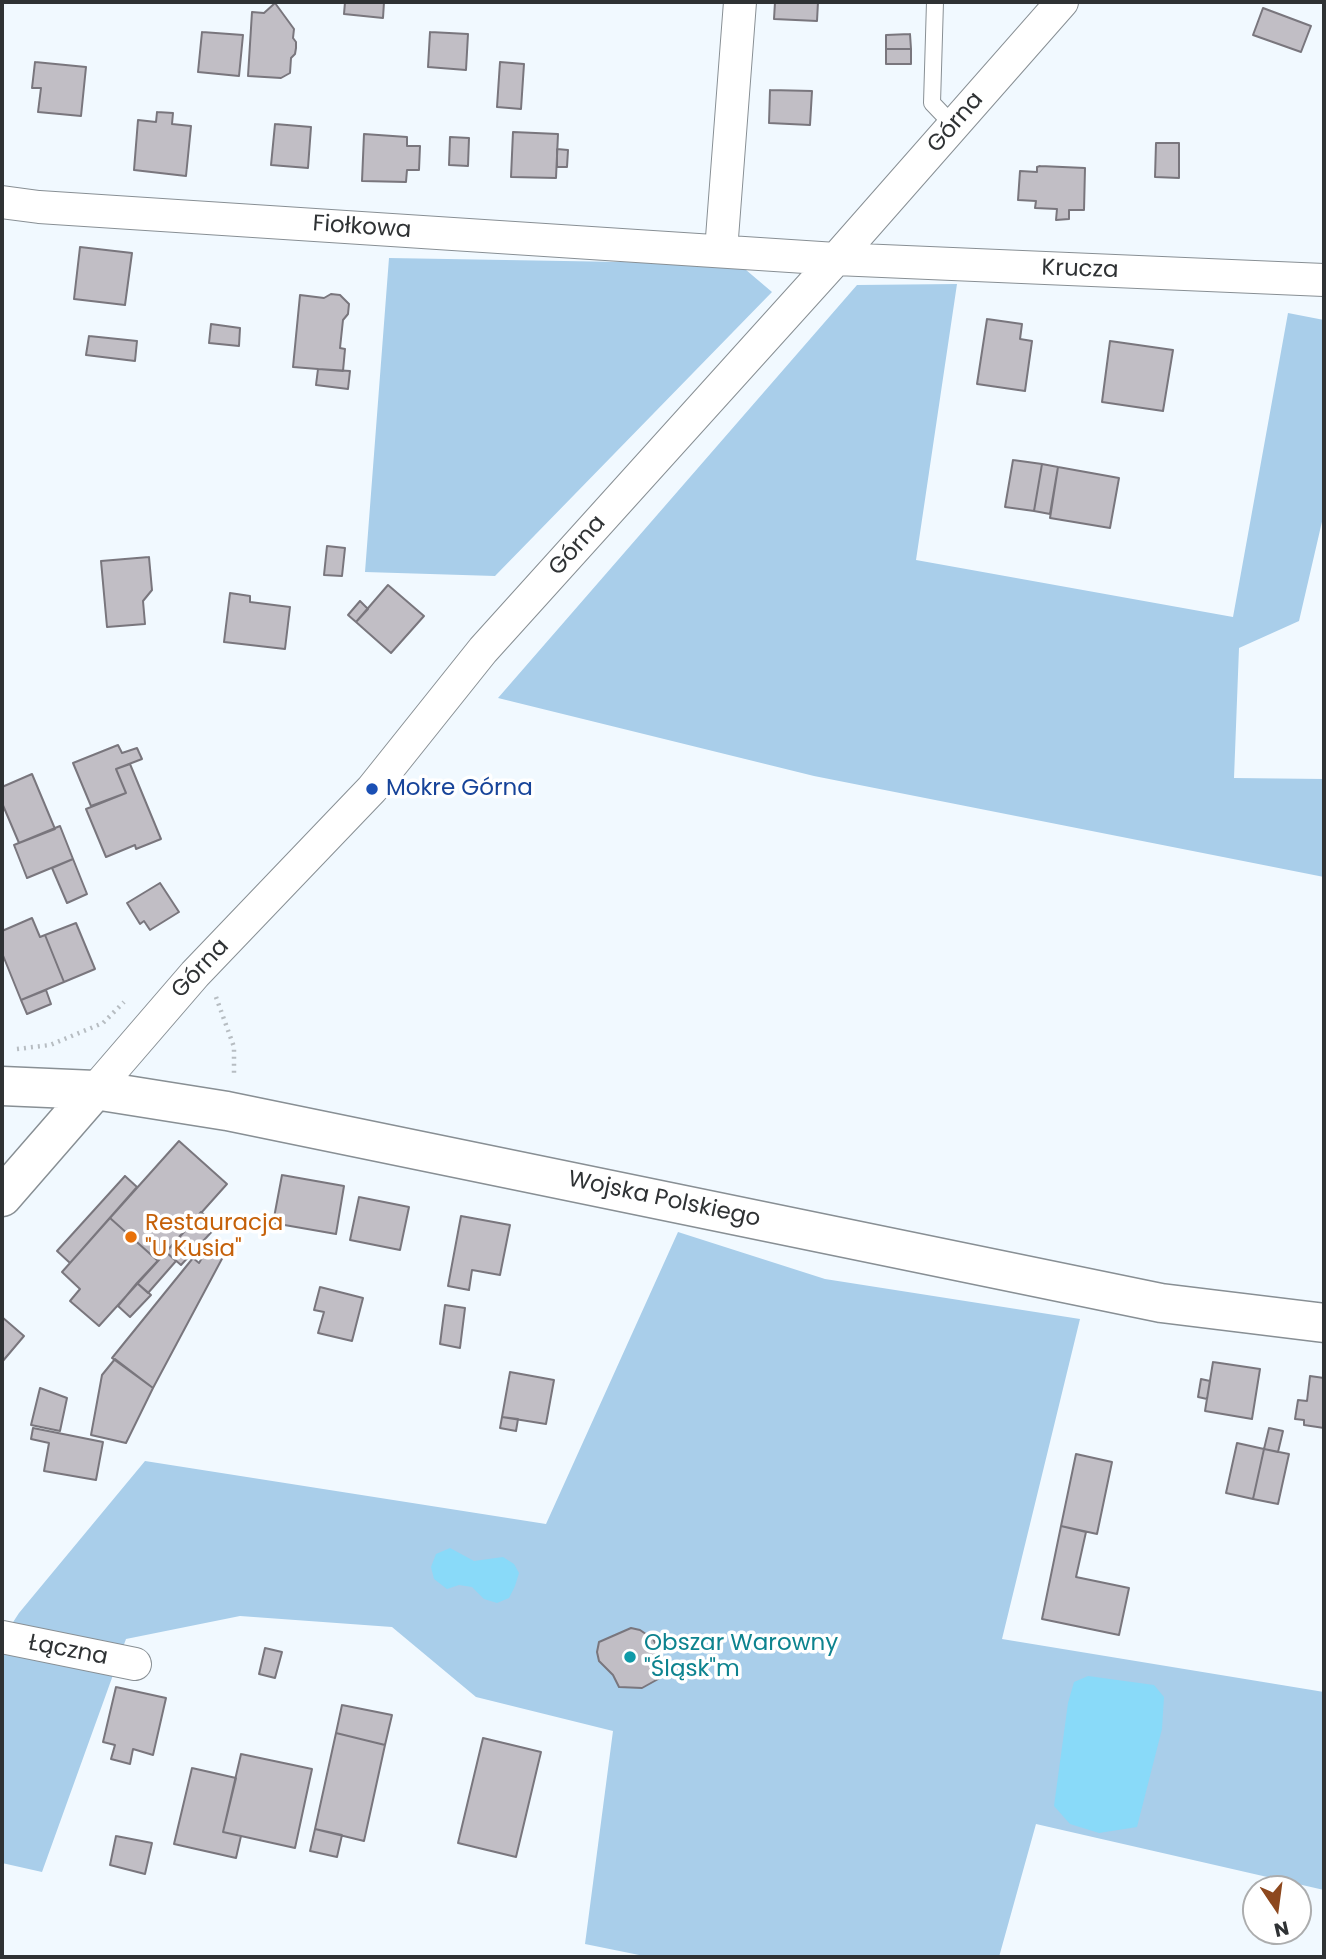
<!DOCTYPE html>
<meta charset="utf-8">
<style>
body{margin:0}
#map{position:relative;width:1326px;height:1959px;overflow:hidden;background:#f1f9ff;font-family:Poppins,sans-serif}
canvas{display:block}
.frame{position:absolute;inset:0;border:4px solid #2f3234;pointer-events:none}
.north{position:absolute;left:1242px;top:1875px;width:70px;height:70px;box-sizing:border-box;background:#fff;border:2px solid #acadae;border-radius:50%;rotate:167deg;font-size:19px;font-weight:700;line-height:28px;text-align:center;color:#2f3234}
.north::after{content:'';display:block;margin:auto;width:24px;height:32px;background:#8d481e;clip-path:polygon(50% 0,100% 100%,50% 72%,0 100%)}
</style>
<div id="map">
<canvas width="1326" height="1959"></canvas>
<div class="frame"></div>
<div class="north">N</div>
</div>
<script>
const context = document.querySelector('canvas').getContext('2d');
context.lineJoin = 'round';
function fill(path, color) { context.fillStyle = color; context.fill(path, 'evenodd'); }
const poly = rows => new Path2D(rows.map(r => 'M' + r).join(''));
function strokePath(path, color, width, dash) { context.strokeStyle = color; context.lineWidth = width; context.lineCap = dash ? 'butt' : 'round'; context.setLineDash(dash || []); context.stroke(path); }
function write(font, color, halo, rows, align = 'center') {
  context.font = font + ' Poppins,sans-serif'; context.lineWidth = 7; context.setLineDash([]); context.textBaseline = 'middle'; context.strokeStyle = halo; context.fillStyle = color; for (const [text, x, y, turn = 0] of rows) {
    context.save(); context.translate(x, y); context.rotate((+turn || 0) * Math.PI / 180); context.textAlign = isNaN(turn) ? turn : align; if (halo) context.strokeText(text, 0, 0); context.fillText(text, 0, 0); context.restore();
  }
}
const green = poly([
 [389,258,739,264,772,292,495,576,365,572],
 [957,284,916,560,1233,617,1288,313,1324,320,1324,513,1299,621,1239,648,1234,778,1324,779,1324,877,814,776,498,698,857,285],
 [678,1232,825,1279,1080,1319,1002,1639,1324,1692,1324,1890,1036,1824,999,1957,649,1957,585,1944,613,1731,476,1697,392,1627,240,1616,126,1639,42,1872,2,1863,2,1639,19,1613,145,1461,546,1524]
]);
const water = poly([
 [450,1548,474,1561,503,1557,514,1564,519,1573,515,1586,509,1598,497,1603,484,1599,472,1587,459,1585,447,1589,434,1579,431,1567,436,1554],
 [1088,1676,1154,1685,1164,1697,1162,1729,1137,1827,1099,1833,1070,1824,1054,1806,1068,1703,1074,1682]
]);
const building = poly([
 [345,2,384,2,383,18,344,14,345,2],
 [775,2,818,2,817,21,774,19,775,2],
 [275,3,294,29,293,38,296,42,296,48,295,54,291,58,290,73,281,78,248,76,252,12,264,13,275,3],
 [1263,8,1311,26,1301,52,1253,35,1263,8],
 [202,32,243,35,239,76,198,72,202,32],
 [430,32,468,34,466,70,428,67,430,32],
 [910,34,911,49,886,49,886,35,910,34],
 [886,49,911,49,911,64,886,64,886,49],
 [35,62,86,67,81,116,38,112,41,88,32,88,35,62],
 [500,62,524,64,521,109,497,107,500,62],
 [770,90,812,91,810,125,769,123,770,90],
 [157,112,173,113,172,124,191,126,186,176,134,170,138,120,156,122,157,112],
 [275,124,311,127,308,168,271,165,275,124],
 [513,132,558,134,556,178,511,177,513,132],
 [364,134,407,137,407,146,420,146,419,170,407,170,406,182,362,181,364,134],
 [450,137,469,138,468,166,449,165,450,137],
 [1156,143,1179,143,1179,178,1155,177,1156,143],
 [557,149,568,150,567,167,557,167,557,149],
 [1040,166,1085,168,1084,210,1069,210,1069,219,1056,220,1057,209,1035,208,1036,201,1018,200,1020,171,1037,172,1037,167,1040,166],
 [80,247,132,253,125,305,74,299,80,247],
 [331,294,340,295,349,304,348,314,343,320,340,348,345,349,343,371,293,367,300,295,324,298,331,294],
 [987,319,1022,324,1020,339,1032,341,1025,391,977,384,987,319],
 [211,324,240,328,239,346,209,343,211,324],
 [89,336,137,341,135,361,86,355,89,336],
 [1110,341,1173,350,1163,411,1102,402,1110,341],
 [318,369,350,371,348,389,316,385,318,369],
 [1013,460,1042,464,1034,511,1005,507,1013,460],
 [1042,464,1058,467,1050,514,1034,511,1042,464],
 [1058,467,1119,478,1110,528,1050,518,1058,467],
 [327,546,345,548,342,576,324,575,327,546],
 [149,557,152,590,143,601,145,624,107,627,101,561,149,557],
 [388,585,424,616,391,653,356,622,388,585],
 [230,593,250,596,250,602,290,607,285,649,224,642,230,593],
 [360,601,368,609,356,622,348,615,360,601],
 [118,745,122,753,137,748,142,759,116,769,126,793,91,806,73,763,118,745],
 [130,764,161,839,136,849,135,845,106,857,86,809,126,793,116,769,130,764],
 [32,774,55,829,19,843,2,803,2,787,32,774],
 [60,826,73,859,27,878,14,845,60,826],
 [73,859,87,894,67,903,52,868,73,859],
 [160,883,179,912,150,930,144,921,140,924,127,903,160,883],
 [32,918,40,937,45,935,64,982,21,1000,2,953,2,931,32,918],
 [76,923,95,969,64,982,45,935,76,923],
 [46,990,51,1004,27,1014,21,1000,46,990],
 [179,1141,227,1184,158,1261,110,1218,179,1141],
 [282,1175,344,1186,336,1234,273,1223,282,1175],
 [125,1176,137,1187,70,1263,57,1251,125,1176],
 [359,1197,409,1207,400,1250,350,1240,359,1197],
 [201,1212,217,1226,181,1265,166,1252,201,1212],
 [461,1216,510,1225,500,1275,472,1270,469,1290,448,1286,461,1216],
 [110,1218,158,1261,99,1326,70,1301,80,1289,62,1272,110,1218],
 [209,1246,224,1255,153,1388,112,1358,193,1258,199,1263,209,1246],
 [166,1252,176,1261,148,1293,137,1283,166,1252],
 [137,1283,151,1295,130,1317,118,1306,137,1283],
 [320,1287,363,1298,352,1341,318,1333,324,1312,314,1310,320,1287],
 [445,1305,465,1308,460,1348,440,1344,445,1305],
 [2,1317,24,1336,2,1362,2,1317],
 [115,1359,153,1388,126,1443,91,1435,102,1375,115,1359],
 [1213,1362,1260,1369,1252,1419,1205,1411,1213,1362],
 [510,1372,554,1380,546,1424,502,1417,510,1372],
 [1310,1376,1324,1378,1324,1428,1304,1425,1304,1420,1295,1419,1298,1400,1307,1401,1310,1376],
 [1201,1379,1210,1381,1207,1399,1198,1397,1201,1379],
 [40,1388,67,1398,60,1431,31,1425,40,1388],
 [502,1417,518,1419,516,1431,500,1428,502,1417],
 [33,1428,103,1442,96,1480,44,1471,49,1443,31,1439,33,1428],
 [1269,1428,1283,1431,1278,1452,1264,1449,1269,1428],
 [1237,1443,1264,1449,1253,1499,1226,1493,1237,1443],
 [1264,1449,1289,1454,1278,1504,1253,1499,1264,1449],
 [1076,1454,1112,1462,1097,1534,1061,1526,1076,1454],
 [1061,1526,1086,1532,1076,1577,1129,1588,1119,1635,1042,1619,1061,1526],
 [631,1628,640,1630,653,1639,661,1653,662,1665,660,1678,642,1688,619,1687,613,1675,599,1661,597,1652,599,1642,631,1628],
 [265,1648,282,1652,275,1678,259,1674,265,1648],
 [116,1687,166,1698,153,1755,133,1749,130,1764,111,1759,115,1745,103,1742,116,1687],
 [342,1705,392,1715,385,1745,336,1733,342,1705],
 [336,1733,385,1745,364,1841,315,1829,336,1733],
 [483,1738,541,1752,516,1857,458,1843,483,1738],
 [241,1754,312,1769,295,1848,223,1832,241,1754],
 [192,1768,236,1778,223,1832,241,1836,236,1858,174,1844,192,1768],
 [315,1829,342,1835,337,1857,310,1851,315,1829],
 [116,1836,152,1843,145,1874,110,1865,116,1836]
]);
const path = poly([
 [216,997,234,1047,234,1076],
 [17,1049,50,1045,103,1023,124,1002]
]);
const service = poly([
 [935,2,932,103,954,126]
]);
const minor = poly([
 [2,202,39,207,836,259,1324,280],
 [721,251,740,2],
 [95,1090,195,974,372,789,483,650,836,259,1062,2],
 [2,1637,135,1664]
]);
const tertiary = poly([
 [2,1086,95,1090,227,1111,1161,1303,1324,1323],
 [2,1197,95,1090]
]);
const markers = [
 [372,789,7,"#1a4fb4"],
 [131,1237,7,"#e8710a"],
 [630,1657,7,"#0f9aa8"]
];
const streetNames = [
 ["Górna",956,123,-49],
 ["Fiołkowa",362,228,4],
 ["Krucza",1080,270,2],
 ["Górna",578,546,-48],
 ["Górna",201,969,-47],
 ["Wojska Polskiego",664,1200,12],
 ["Łączna",68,1651,11]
];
const transitNames = [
 ["Mokre Górna",386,789]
];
const foodNames = [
 ["Restauracja",145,1224],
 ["\"U Kusia\"",145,1250]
];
const cultureNames = [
 ["Obszar Warowny",644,1644],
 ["\"Śląsk\"m",644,1670]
];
fill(green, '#a9ceea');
fill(water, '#89daf9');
fill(building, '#c1bec5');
strokePath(building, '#79767d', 2);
strokePath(service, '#888f94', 18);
strokePath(minor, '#888f94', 34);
strokePath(tertiary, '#888f94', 41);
strokePath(path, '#b7bdc2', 4.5, [2, 5]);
strokePath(service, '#fff', 16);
strokePath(minor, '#fff', 32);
strokePath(tertiary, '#fff', 38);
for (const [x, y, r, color] of markers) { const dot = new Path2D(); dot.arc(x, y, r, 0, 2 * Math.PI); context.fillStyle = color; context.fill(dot); strokePath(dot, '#fff', 2.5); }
write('23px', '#2f3234', '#fff', streetNames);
write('23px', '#164399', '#fff', transitNames, 'left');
write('23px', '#c56008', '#fff', foodNames, 'left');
write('23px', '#0d838f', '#fff', cultureNames, 'left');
</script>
